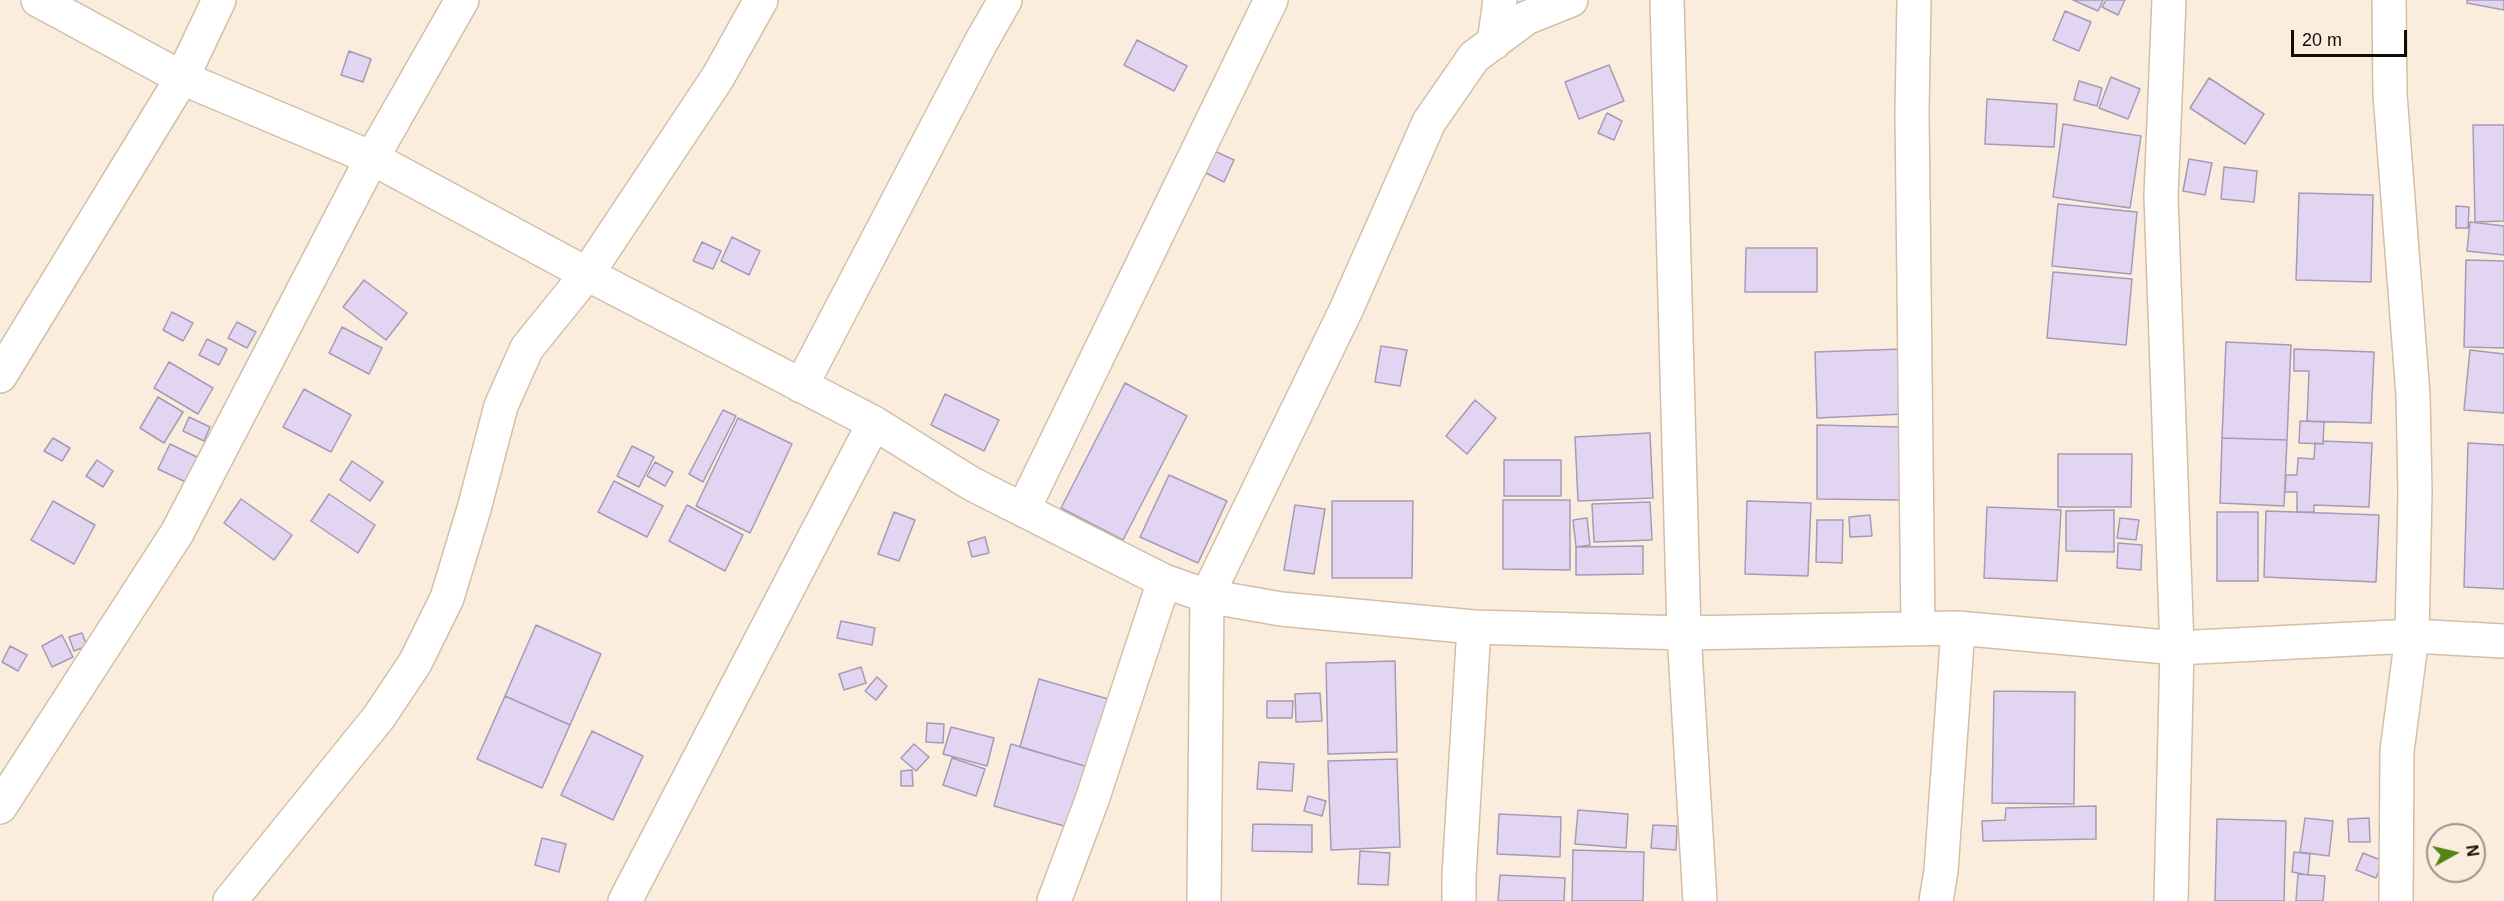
<!DOCTYPE html>
<style>
body{margin:0}
#map{position:relative;width:2504px;height:901px;overflow:hidden;background:#fbedde;font-family:Helvetica,sans-serif}
canvas{display:block}
.north{position:absolute;left:2426px;top:823px;width:60px;height:60px;box-sizing:border-box;background:#fbedde;border:2px solid #9e9387;border-radius:50%;rotate:82deg;font-size:16px;font-weight:700;line-height:24px;text-align:center;color:#130b04}
.north::after{content:'';display:block;margin:auto;width:21px;height:27px;background:#538313;clip-path:polygon(50% 0,100% 100%,50% 72%,0 100%)}
.scale{position:absolute;left:2291px;top:30px;width:116px;height:27px;box-sizing:border-box;border:3px solid #130b04;border-top:0;padding-left:8px;font-size:18px;line-height:21px;white-space:nowrap;color:#130b04;-webkit-text-stroke:4px #fbedde;paint-order:stroke}
</style>
<div id="map">
<canvas width="2504" height="901"></canvas>
<div class="north">N</div>
<div class="scale">20 m</div>
</div>
<script>
const context = document.querySelector('canvas').getContext('2d');
context.lineJoin = 'round';
function fill(path, color) { context.fillStyle = color; context.fill(path, 'evenodd'); }
const poly = rows => new Path2D(rows.map(r => 'M' + r).join(''));
function strokePath(path, color, width, dash) { context.strokeStyle = color; context.lineWidth = width; context.lineCap = dash ? 'butt' : 'round'; context.setLineDash(dash || []); context.stroke(path); }
const building = poly([
 [2073,0,2103,0,2098,11,2073,0],
 [2106,0,2125,0,2118,15,2102,7,2106,0],
 [2467,0,2504,0,2504,10,2467,3,2467,0],
 [2065,11,2091,22,2079,51,2053,40,2065,11],
 [1137,40,1187,66,1174,91,1124,65,1137,40],
 [349,51,371,59,363,82,341,75,349,51],
 [1609,65,1624,101,1579,119,1565,82,1609,65],
 [2111,77,2140,89,2128,119,2099,108,2111,77],
 [2209,78,2264,114,2245,144,2190,108,2209,78],
 [2079,81,2102,88,2097,106,2074,100,2079,81],
 [1987,99,2057,104,2054,147,1985,144,1987,99],
 [1607,113,1622,121,1614,140,1598,133,1607,113],
 [2063,124,2141,136,2130,208,2053,197,2063,124],
 [2473,125,2504,125,2504,221,2475,222,2473,125],
 [1210,149,1234,160,1224,182,1200,170,1210,149],
 [2189,159,2212,163,2205,195,2183,191,2189,159],
 [2224,167,2257,171,2254,202,2221,199,2224,167],
 [2299,193,2373,195,2371,282,2296,280,2299,193],
 [2058,204,2137,212,2131,274,2052,266,2058,204],
 [2456,206,2469,207,2468,228,2456,228,2456,206],
 [2470,222,2504,226,2504,255,2467,251,2470,222],
 [732,237,760,251,749,275,721,261,732,237],
 [702,242,721,251,713,269,693,261,702,242],
 [1746,248,1817,248,1817,292,1745,292,1746,248],
 [2466,260,2504,261,2504,348,2464,347,2466,260],
 [2053,272,2132,279,2126,345,2047,338,2053,272],
 [364,280,407,313,386,340,343,307,364,280],
 [172,312,193,323,183,341,163,330,172,312],
 [237,322,256,332,247,348,228,338,237,322],
 [342,327,382,348,369,374,329,353,342,327],
 [207,339,227,349,219,365,199,355,207,339],
 [2226,342,2291,345,2287,440,2222,438,2226,342],
 [1381,346,1407,350,1400,386,1375,382,1381,346],
 [1902,349,1905,414,1817,418,1815,352,1902,349],
 [2294,349,2374,352,2371,423,2307,421,2309,371,2294,371,2294,349],
 [2470,350,2504,354,2504,413,2464,410,2470,350],
 [169,362,213,388,198,414,154,388,169,362],
 [1125,383,1187,416,1123,540,1061,508,1125,383],
 [304,389,351,415,331,452,283,427,304,389],
 [945,394,999,420,984,451,931,425,945,394],
 [158,397,183,412,164,443,140,428,158,397],
 [1475,400,1496,418,1467,454,1446,436,1475,400],
 [723,410,736,416,703,482,689,474,723,410],
 [189,417,210,427,204,441,183,431,189,417],
 [738,418,792,444,750,533,696,506,738,418],
 [2300,421,2324,422,2323,444,2299,443,2300,421],
 [1817,425,1900,427,1900,500,1817,499,1817,425],
 [1650,433,1653,498,1578,501,1575,437,1650,433],
 [53,438,70,448,62,461,44,451,53,438],
 [2222,438,2287,440,2284,506,2220,503,2222,438],
 [2323,441,2372,443,2369,507,2314,505,2314,512,2297,512,2297,492,2285,492,2286,475,2297,475,2298,458,2314,459,2315,443,2323,444,2323,441],
 [2468,443,2504,445,2504,589,2464,587,2468,443],
 [170,444,201,459,190,484,158,469,170,444],
 [632,446,654,457,639,487,617,476,632,446],
 [2058,454,2132,454,2131,507,2058,507,2058,454],
 [97,460,113,471,103,487,86,476,97,460],
 [1504,460,1561,460,1561,496,1504,496,1504,460],
 [352,461,383,482,370,501,340,480,352,461],
 [655,462,673,472,665,486,647,476,655,462],
 [1169,475,1227,501,1198,563,1140,537,1169,475],
 [614,481,663,506,647,537,598,512,614,481],
 [329,494,375,525,358,553,311,521,329,494],
 [241,499,292,535,274,560,224,523,241,499],
 [1503,500,1570,500,1570,570,1503,569,1503,500],
 [53,501,95,525,74,564,31,540,53,501],
 [1332,501,1413,501,1412,578,1332,578,1332,501],
 [1747,501,1811,503,1808,576,1745,574,1747,501],
 [1650,502,1652,540,1594,542,1592,504,1650,502],
 [687,505,743,535,725,571,669,541,687,505],
 [1295,505,1325,509,1314,574,1284,570,1295,505],
 [1987,507,2061,510,2057,581,1984,578,1987,507],
 [2114,510,2114,552,2066,551,2066,511,2114,510],
 [2266,511,2379,515,2376,582,2264,577,2266,511],
 [894,512,915,520,899,561,878,554,894,512],
 [2217,512,2258,512,2258,581,2217,581,2217,512],
 [1870,515,1872,536,1850,537,1849,517,1870,515],
 [1587,518,1590,545,1576,547,1573,520,1587,518],
 [2120,518,2139,520,2136,540,2117,538,2120,518],
 [1817,520,1843,520,1842,563,1816,562,1817,520],
 [985,537,989,553,972,557,968,542,985,537],
 [2118,543,2142,545,2141,570,2117,568,2118,543],
 [1643,546,1643,574,1576,575,1576,547,1643,546],
 [841,621,875,628,872,645,837,638,841,621],
 [536,625,601,654,570,725,505,696,536,625],
 [82,633,87,646,74,651,69,637,82,633],
 [62,635,73,657,52,667,42,646,62,635],
 [10,646,27,655,18,671,2,662,10,646],
 [1395,661,1397,752,1328,754,1326,663,1395,661],
 [861,667,866,683,844,690,839,674,861,667],
 [877,677,887,686,876,700,865,691,877,677],
 [1039,679,1108,699,1088,767,1020,747,1039,679],
 [1994,691,2075,692,2074,804,1992,803,1994,691],
 [1320,693,1322,721,1296,722,1295,694,1320,693],
 [505,696,570,725,542,788,477,759,505,696],
 [1267,701,1293,701,1292,718,1267,718,1267,701],
 [927,723,944,724,943,743,926,742,927,723],
 [951,727,994,738,987,766,943,754,951,727],
 [592,731,643,756,613,820,561,795,592,731],
 [914,744,929,757,916,771,901,758,914,744],
 [1011,744,1088,767,1071,828,994,806,1011,744],
 [952,758,985,769,976,796,943,785,952,758],
 [1397,759,1400,847,1331,850,1328,761,1397,759],
 [1259,762,1294,764,1292,791,1257,789,1259,762],
 [912,770,913,786,901,786,901,771,912,770],
 [1308,796,1326,801,1322,816,1304,811,1308,796],
 [2096,806,2096,839,1983,841,1982,821,2005,820,2006,808,2096,806],
 [1578,810,1628,814,1626,848,1575,844,1578,810],
 [1499,814,1561,817,1560,857,1497,854,1499,814],
 [2305,818,2333,821,2329,856,2300,852,2305,818],
 [2369,818,2370,842,2349,842,2348,819,2369,818],
 [2217,819,2286,821,2284,901,2215,901,2217,819],
 [1253,824,1312,825,1312,852,1252,851,1253,824],
 [1653,825,1677,826,1676,850,1651,848,1653,825],
 [542,838,566,844,559,872,535,865,542,838],
 [1573,850,1644,852,1643,901,1572,901,1573,850],
 [1360,851,1390,853,1388,885,1358,884,1360,851],
 [2294,852,2310,854,2308,875,2292,872,2294,852],
 [2363,853,2383,861,2376,878,2356,870,2363,853],
 [2298,874,2325,876,2323,901,2296,901,2298,874],
 [1500,875,1565,878,1564,901,1498,901,1500,875]
]);
const minor = poly([
 [38,0,182,78,372,158,587,274,874,423,972,484,1164,581,1207,596,1281,609,1474,627,1684,633,1958,628,2177,648,2412,636,2504,641],
 [1667,0,1684,633,1700,901],
 [1914,0,1912,113,1918,628],
 [2169,0,2161,196,2177,648,2171,901],
 [2389,0,2390,94,2413,395,2415,492,2412,636,2397,751,2396,901],
 [1494,43,1500,0],
 [0,376,182,78,219,0],
 [801,386,980,44,1005,0],
 [1023,510,1271,0],
 [0,807,177,533,372,158,462,0],
 [230,901,379,717,415,663,447,598,474,509,501,406,527,348,587,274,718,77,761,0],
 [625,901,874,423],
 [1054,901,1092,800,1164,581],
 [1204,901,1207,596,1346,310,1429,122,1474,57,1526,18,1571,0],
 [1459,901,1459,876,1474,627],
 [1936,901,1941,871,1958,628]
]);
fill(building, '#e1d5f2');
strokePath(building, '#a69ab6', 1.5);
strokePath(minor, '#d4bea5', 36);
strokePath(minor, '#fff', 33);
</script>
